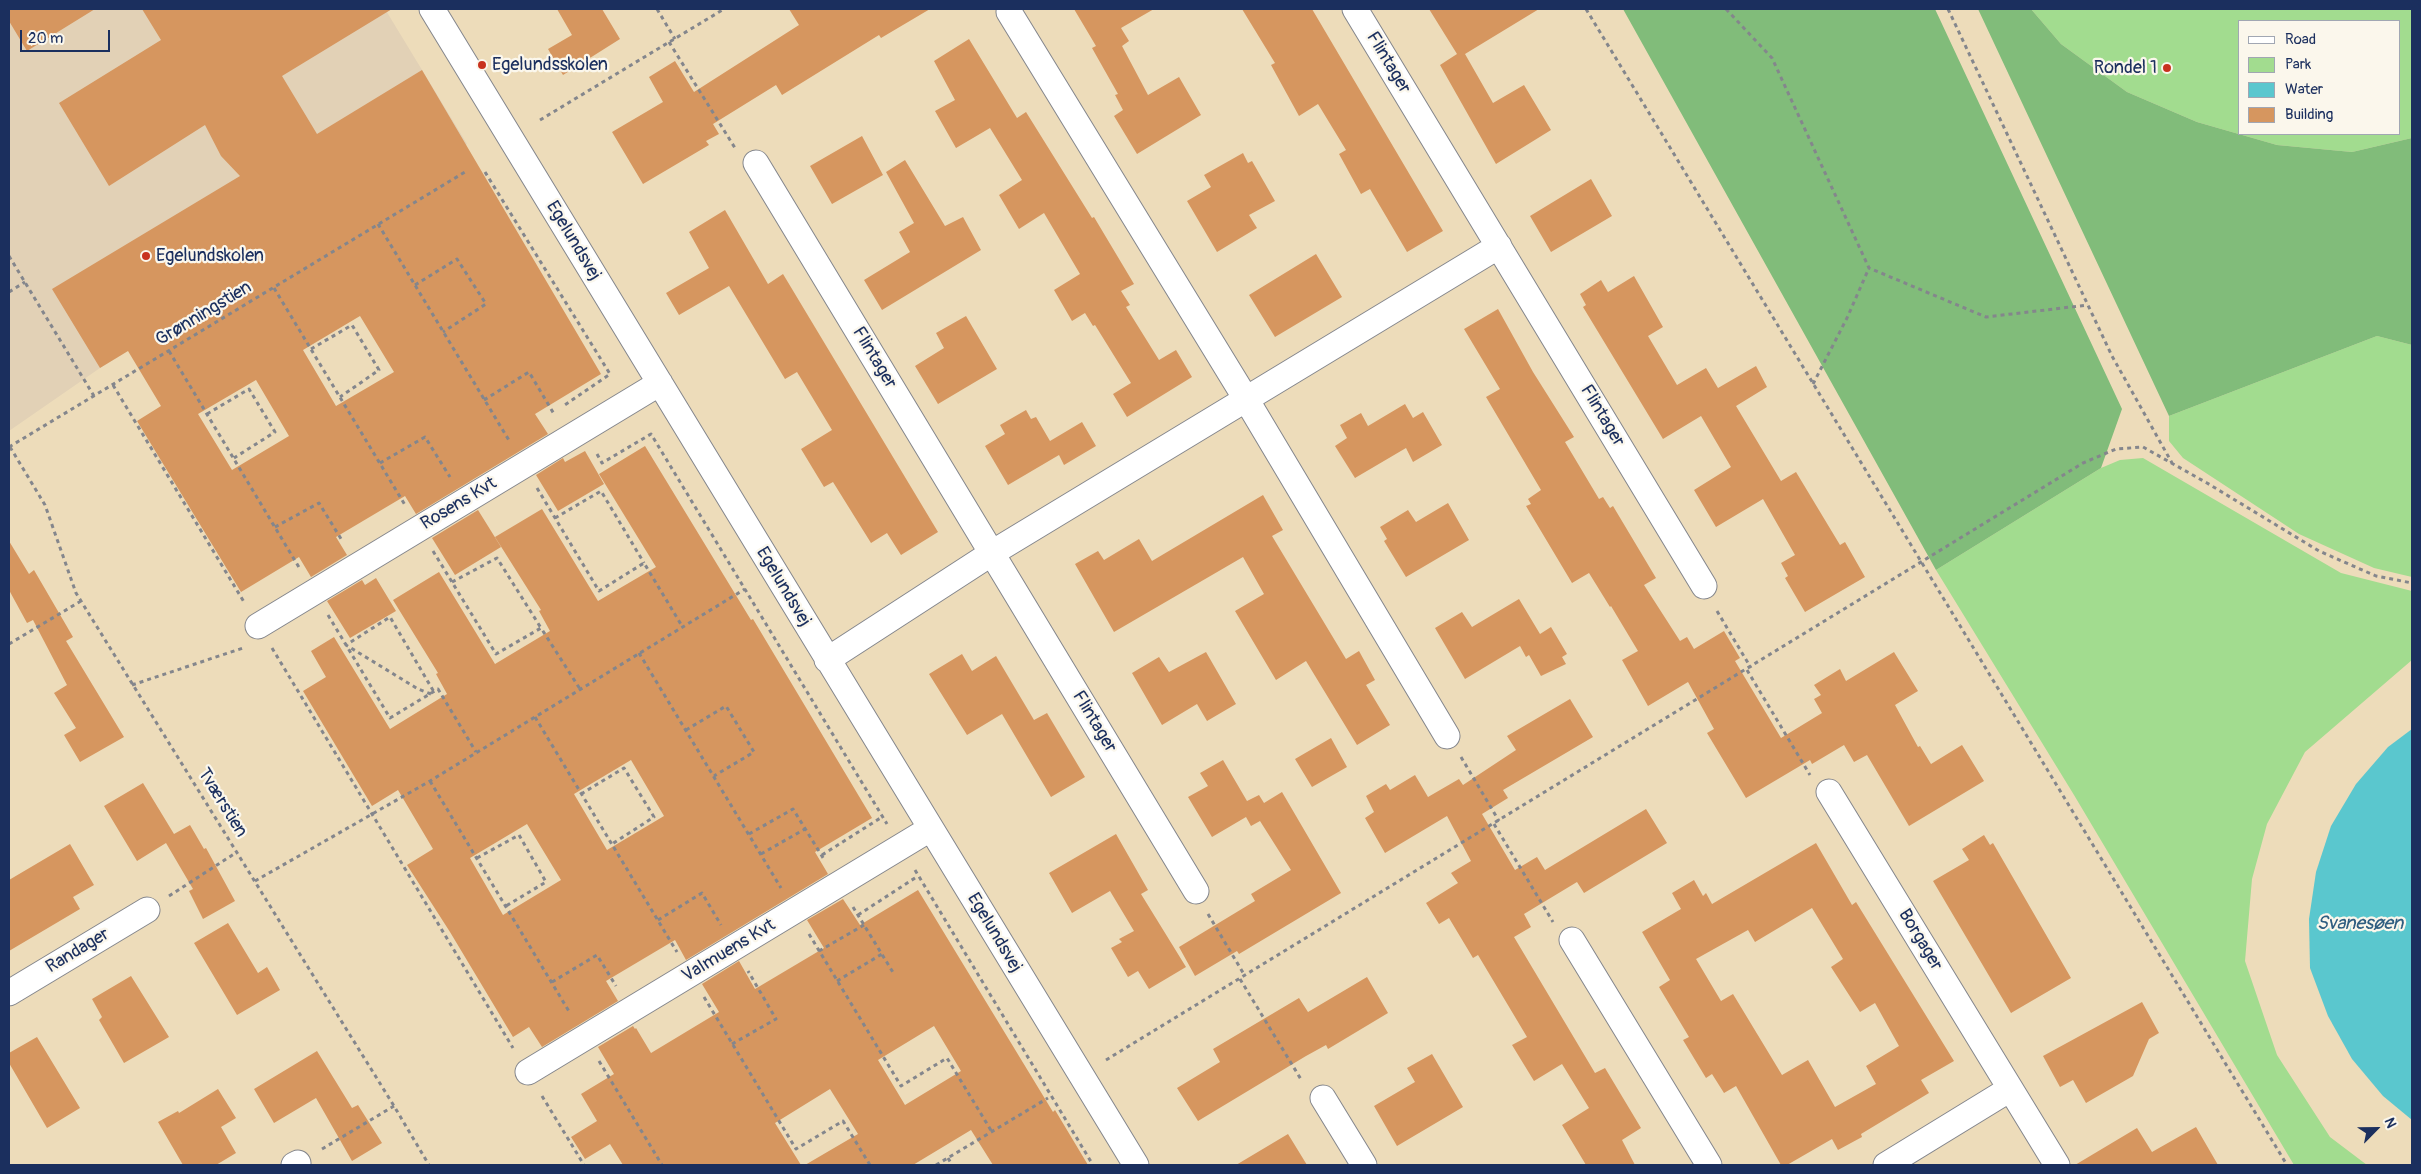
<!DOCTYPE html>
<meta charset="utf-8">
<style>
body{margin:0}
#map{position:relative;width:2421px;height:1174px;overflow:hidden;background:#eddcba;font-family:Pangolin,sans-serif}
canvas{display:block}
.frame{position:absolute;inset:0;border:10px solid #1b2f5e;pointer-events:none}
.legend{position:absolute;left:2238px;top:20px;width:162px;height:115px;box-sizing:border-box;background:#fbf7ec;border:1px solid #a1a7b3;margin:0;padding:6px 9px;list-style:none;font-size:15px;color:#1b2f5e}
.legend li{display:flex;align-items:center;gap:10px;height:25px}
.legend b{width:25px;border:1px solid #a1a7b3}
.north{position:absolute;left:2351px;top:1104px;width:50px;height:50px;-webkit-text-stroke:4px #fbf7ec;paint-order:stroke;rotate:67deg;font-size:14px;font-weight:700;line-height:20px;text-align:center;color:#1b2f5e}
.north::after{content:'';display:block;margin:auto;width:18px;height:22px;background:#1b2f5e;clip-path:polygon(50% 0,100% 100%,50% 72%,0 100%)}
.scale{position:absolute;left:20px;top:30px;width:90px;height:22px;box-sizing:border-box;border:2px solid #1b2f5e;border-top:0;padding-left:6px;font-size:15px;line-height:18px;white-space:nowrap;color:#1b2f5e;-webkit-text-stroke:4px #fbf7ec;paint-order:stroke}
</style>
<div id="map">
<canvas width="2421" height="1174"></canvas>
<div class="frame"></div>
<ul class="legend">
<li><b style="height:6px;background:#fff"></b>Road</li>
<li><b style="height:14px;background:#a2dc8f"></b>Park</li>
<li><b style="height:14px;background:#5ac7ce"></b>Water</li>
<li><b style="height:14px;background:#d6965f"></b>Building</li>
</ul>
<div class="north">N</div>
<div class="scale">20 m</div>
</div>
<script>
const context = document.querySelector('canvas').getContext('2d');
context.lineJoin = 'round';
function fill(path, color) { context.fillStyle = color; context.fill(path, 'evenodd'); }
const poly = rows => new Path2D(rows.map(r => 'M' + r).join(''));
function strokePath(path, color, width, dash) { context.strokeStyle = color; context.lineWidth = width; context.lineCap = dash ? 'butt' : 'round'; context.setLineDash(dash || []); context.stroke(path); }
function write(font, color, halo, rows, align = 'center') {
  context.font = font + ' Pangolin,sans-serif'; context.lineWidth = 4.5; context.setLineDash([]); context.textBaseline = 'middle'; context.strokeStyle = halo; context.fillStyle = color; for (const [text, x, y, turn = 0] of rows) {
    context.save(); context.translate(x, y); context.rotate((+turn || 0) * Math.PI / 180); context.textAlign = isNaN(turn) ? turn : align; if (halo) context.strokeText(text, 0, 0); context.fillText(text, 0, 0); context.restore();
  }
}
const built = poly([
 [9,9,385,9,467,144,100,368,9,431]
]);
const green = poly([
 [2031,9,2412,9,2412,138,2352,152,2277,145,2197,122,2127,92,2061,44],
 [2240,21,2400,21,2400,134,2240,134],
 [2377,336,2412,345,2412,577,2374,568,2299,534,2183,458,2169,441,2169,416],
 [2143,458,2341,573,2412,591,2412,660,2305,752,2267,824,2252,879,2245,961,2277,1055,2330,1137,2367,1165,2294,1165,2074,795,1936,570,2101,468,2120,460]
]);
const forest = poly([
 [1623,9,1935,9,2122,409,2101,468,1936,570],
 [1978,9,2031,9,2061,44,2127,92,2197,122,2277,145,2352,152,2412,138,2412,345,2377,336,2169,416]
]);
const water = poly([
 [2412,729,2412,1120,2383,1096,2352,1059,2328,1016,2310,968,2309,919,2316,872,2331,826,2356,784,2388,747]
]);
const building = poly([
 [9,9,95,9,27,51,9,21],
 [142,9,392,9,282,76,317,134,422,70,601,374,535,414,548,434,416,514,405,496,336,537,347,555,311,577,299,557,241,592,137,421,161,406,128,351,100,368,52,289,240,176,221,156,205,125,109,186,59,103,161,40],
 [360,316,394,372,336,406,303,350],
 [256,380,289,436,232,470,198,414],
 [557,9,602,9,620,39,563,75,548,49,572,35],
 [789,9,930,9,881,38,879,35,782,95,776,85,713,124,719,134,706,141,709,145,643,184,612,132,663,102,649,77,675,61,694,92,799,25],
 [1074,9,1154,9,1121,28,1129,41,1122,46,1148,95,1179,77,1201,115,1137,154,1114,116,1123,110,1115,95,1118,94,1092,48,1096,46],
 [1242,9,1312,9,1443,231,1407,252,1370,189,1361,194,1339,154,1346,150,1318,104,1299,116,1271,65,1275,63],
 [1429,9,1539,9,1465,54,1493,103,1524,85,1551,130,1496,164,1440,65,1457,54],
 [969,39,1017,118,1026,112,1092,218,1094,217,1134,284,1121,291,1130,305,1126,307,1159,360,1176,350,1192,377,1127,417,1113,394,1131,383,1095,325,1093,326,1085,313,1072,321,1054,290,1080,274,1044,213,1019,229,999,195,1022,180,990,128,956,148,935,111,955,100,934,61],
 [862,136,883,175,832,204,810,166],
 [1243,153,1248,163,1252,161,1275,201,1249,215,1257,228,1217,252,1187,201,1211,187,1204,175],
 [905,160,945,226,963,217,981,250,882,310,864,280,910,252,899,232,914,223,886,172],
 [1591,179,1612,216,1551,252,1530,216],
 [725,210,768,284,783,274,938,532,901,555,887,533,871,543,833,482,824,487,801,449,832,430,797,372,785,379,729,286,679,315,666,293,709,268,689,232],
 [1316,254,1342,297,1275,337,1249,295],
 [1634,276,1663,327,1648,336,1677,385,1706,368,1718,388,1756,366,1767,387,1736,406,1781,481,1796,472,1840,545,1845,542,1865,577,1805,612,1785,578,1788,576,1781,563,1795,555,1763,499,1716,527,1694,490,1731,467,1701,416,1663,439,1583,307,1586,305,1580,294,1601,280,1608,292],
 [1498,309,1533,372,1574,437,1565,442,1599,499,1603,497,1610,508,1613,506,1656,578,1644,585,1680,641,1687,637,1694,649,1724,631,1740,658,1735,661,1781,738,1822,713,1814,699,1821,695,1814,685,1840,669,1846,681,1894,652,1918,691,1895,705,1918,747,1920,746,1931,764,1962,745,1984,781,1909,826,1867,755,1854,762,1844,745,1812,764,1810,760,1746,798,1707,733,1714,729,1688,682,1648,706,1622,660,1638,651,1611,606,1610,607,1589,573,1572,583,1526,506,1531,504,1528,499,1541,490,1486,397,1500,389,1464,329],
 [966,316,997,369,938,404,915,366,944,348,936,333],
 [1405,404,1413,418,1423,412,1442,445,1413,462,1406,448,1355,478,1335,446,1347,438,1340,425,1361,413,1368,426],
 [1026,410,1031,419,1036,417,1050,441,1082,422,1096,446,1064,465,1059,455,1008,485,985,446,1005,434,1000,425],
 [645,446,751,620,753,619,872,818,815,852,828,874,686,960,675,940,606,981,618,1001,542,1047,529,1027,513,1037,450,932,407,865,433,849,398,790,372,806,303,691,326,677,311,651,334,637,390,729,447,694,436,674,438,673,393,600,439,572,495,664,550,631,539,611,541,610,495,537,542,509,598,601,656,567,599,474],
 [631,760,664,816,607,850,574,794],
 [527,824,561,880,503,915,470,858],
 [585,451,604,484,558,511,536,475,563,458,565,462],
 [1263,495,1283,530,1272,536,1346,659,1359,651,1375,680,1366,685,1390,725,1357,745,1306,661,1276,680,1235,611,1264,594,1243,557,1114,632,1075,564,1098,551,1104,560,1139,539,1152,561],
 [1448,503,1469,540,1406,577,1384,541,1387,539,1380,527,1408,510,1416,522],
 [478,510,501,547,455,575,432,538],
 [9,541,29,574,34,570,73,637,66,641,124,737,80,762,64,735,76,728,54,693,67,685,33,620,27,623,9,590],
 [376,578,396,611,350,638,327,601,362,580,365,585],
 [1519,599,1540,634,1551,627,1567,654,1562,657,1566,664,1541,676,1529,655,1526,657,1520,646,1465,679,1435,628,1462,612,1472,627],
 [1206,652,1236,704,1207,721,1197,704,1162,725,1132,673,1159,657,1169,672],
 [962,654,972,671,996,656,1034,720,1047,713,1085,777,1051,797,1002,714,967,735,929,674],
 [1570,699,1593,737,1503,790,1508,798,1482,814,1515,870,1537,857,1545,870,1646,809,1667,843,1584,893,1577,882,1524,914,1531,927,1514,937,1595,1073,1605,1068,1641,1128,1622,1140,1635,1165,1586,1165,1562,1125,1589,1108,1562,1064,1534,1081,1512,1045,1527,1037,1478,955,1473,958,1449,918,1439,924,1426,903,1458,883,1451,873,1471,861,1447,816,1385,853,1365,818,1374,812,1366,796,1386,784,1390,790,1415,775,1428,797,1459,779,1463,785,1516,750,1507,736],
 [1331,738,1347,767,1312,787,1295,759],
 [1223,760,1247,801,1259,795,1264,803,1282,792,1341,893,1239,954,1237,951,1195,976,1179,947,1255,901,1251,894,1291,870,1260,821,1251,826,1246,817,1212,837,1188,797,1208,786,1200,773],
 [143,783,174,834,190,825,204,849,206,848,235,901,203,919,189,891,193,889,166,843,137,861,104,806],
 [1116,834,1148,890,1141,894,1186,967,1149,989,1138,971,1128,977,1111,948,1122,942,1119,939,1134,931,1110,891,1072,913,1049,873],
 [1984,835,1990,845,1993,843,2071,978,2011,1013,1933,881,1969,860,1962,849],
 [1816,843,1852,905,1856,902,1954,1061,1921,1080,1929,1093,1861,1134,1862,1137,1838,1150,1832,1139,1787,1165,1781,1165,1736,1086,1724,1093,1712,1074,1706,1078,1683,1040,1689,1037,1659,987,1670,980,1642,932,1681,909,1672,893,1694,880,1703,896,1706,893,1712,904],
 [1812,908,1843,959,1831,967,1860,1012,1875,1003,1899,1046,1866,1066,1876,1084,1835,1107,1808,1060,1782,1075,1733,994,1721,1001,1696,959,1748,930,1755,942],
 [70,844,94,885,73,897,80,909,9,951,9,880],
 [918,890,1053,1112,1055,1110,1088,1165,993,1165,971,1130,913,1165,805,1165,858,1134,830,1089,775,1123,801,1165,623,1165,610,1144,585,1159,571,1137,597,1121,581,1094,614,1074,598,1047,633,1026,635,1029,636,1028,651,1053,719,1012,702,984,739,961,755,989,824,948,807,920,843,899,860,925],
 [934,1026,961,1071,905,1105,878,1060],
 [228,923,258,973,267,967,280,990,237,1015,194,943],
 [131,976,169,1037,124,1063,99,1020,102,1017,92,999],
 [1367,977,1388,1013,1328,1049,1326,1045,1306,1056,1198,1121,1177,1088,1220,1062,1213,1049,1299,998,1308,1012],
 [2142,1002,2159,1033,2149,1039,2133,1076,2086,1103,2073,1080,2060,1087,2043,1056],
 [37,1037,80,1108,47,1128,9,1063,9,1053],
 [317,1051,352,1108,358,1105,382,1143,352,1161,316,1098,274,1123,254,1089],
 [1432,1054,1463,1107,1397,1146,1374,1106,1415,1082,1407,1068],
 [218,1089,236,1118,221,1127,236,1153,216,1165,183,1165,158,1122,178,1111,179,1113],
 [2196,1127,2218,1165,2075,1165,2137,1128,2152,1152],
 [1288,1134,1307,1165,1236,1165]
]);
const path = poly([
 [657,9,675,39],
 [1586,9,2287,1165],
 [1726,9,1772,58,1869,268,1986,317,2088,305],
 [1948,9,2112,356,2172,463],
 [669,42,735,148],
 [540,120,724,9],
 [485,172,610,374,562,407],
 [378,224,510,442],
 [9,256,94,396],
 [415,285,457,259,486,304,443,332],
 [274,288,405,505],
 [9,292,25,282],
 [311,349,352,325,379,370,340,397],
 [169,351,300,569],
 [1813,384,1847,318,1869,268],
 [113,385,244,602],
 [484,400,529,372,554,414],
 [207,414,249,389,275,432,234,458],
 [9,447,465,172],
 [10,447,45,505,76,593,394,1106,429,1165],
 [597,454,602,463,651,434,887,824],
 [380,463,425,437,450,477],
 [537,488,599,591,644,563,682,626],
 [555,518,601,491,644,563],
 [275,527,319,503,343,542],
 [433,551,496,654,541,628,580,689],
 [452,582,497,558,541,628],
 [1717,611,1751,668],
 [328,615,390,718,438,689,476,752],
 [9,644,81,601],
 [272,648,513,1048],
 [639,653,781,888],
 [1747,670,1810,775],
 [132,685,243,648],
 [431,694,418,689,346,645,390,617,434,692],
 [535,717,677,952],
 [686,730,726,706,754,752,714,776],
 [1461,757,1499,821],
 [430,781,570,1013],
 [581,794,624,768,654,817,612,844],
 [1494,824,1553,922],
 [749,834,793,809,825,861],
 [761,854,805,829],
 [822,855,882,817],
 [477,858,519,835,546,882,506,906],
 [915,870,1093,1165],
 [255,881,430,781,745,589],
 [169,896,237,852],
 [853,907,894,974],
 [1208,914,1245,976],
 [858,915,918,876],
 [658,920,702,893,721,925],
 [809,934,901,1086,947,1058,992,1132],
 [819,951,864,925],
 [1240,979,1302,1081],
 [837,981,882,954],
 [552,982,597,955,616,986],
 [704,997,796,1149,843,1121,870,1165],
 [732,1044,776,1019,748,971],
 [1106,1060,2083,463,2116,449,2143,447,2207,483,2319,551,2376,576,2412,583],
 [599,1061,662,1165],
 [542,1096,584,1165],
 [322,1149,394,1106],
 [948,1158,952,1165],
 [936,1165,1048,1098]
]);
const minor = poly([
 [432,9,1136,1165],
 [1355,9,1704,586],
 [1009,12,1246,399,1447,736],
 [756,163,1196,891],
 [258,626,660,383],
 [827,660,992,553,1499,246],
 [1829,792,2057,1165],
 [1572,940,1709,1165],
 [9,993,147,910],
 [528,1072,930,829],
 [1323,1098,1364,1165],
 [294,1165,298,1163],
 [1886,1165,2010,1089]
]);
const markers = [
 [482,65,5,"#c8321e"],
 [2167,68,5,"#c8321e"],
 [146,256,5,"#c8321e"]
];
const streetNames = [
 ["Flintager",1388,63,59],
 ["Egelundsvej",573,241,59],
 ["Grønningstien",204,314,-31],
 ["Flintager",874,358,59],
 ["Flintager",1602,416,59],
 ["Rosens Kvt",459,504,-31],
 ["Egelundsvej",783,587,59],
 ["Flintager",1094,722,59],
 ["Tværstien",222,803,58],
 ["Egelundsvej",994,933,59],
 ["Borgager",1920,940,59],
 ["Randager",78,951,-31],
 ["Valmuens Kvt",729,951,-31]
];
const poiNames = [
 ["Egelundsskolen",492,65],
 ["Rondel 1",2157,68,"right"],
 ["Egelundskolen",156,256]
];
const waterNames = [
 ["Svanesøen",2360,924]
];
fill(built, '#e2d1b6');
fill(green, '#a2dc8f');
fill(forest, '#81bc7a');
fill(water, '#5ac7ce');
fill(building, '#d6965f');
strokePath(minor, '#84868c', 27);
strokePath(path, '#84868c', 3, [4, 4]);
strokePath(minor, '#fff', 25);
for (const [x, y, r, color] of markers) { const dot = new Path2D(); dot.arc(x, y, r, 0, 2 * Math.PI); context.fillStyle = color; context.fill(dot); strokePath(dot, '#fbf7ec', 2); }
write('18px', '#1b2f5e', '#fbf7ec', streetNames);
write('18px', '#1b2f5e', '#fbf7ec', poiNames, 'left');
write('italic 19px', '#2e5d80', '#fbf7ec', waterNames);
</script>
